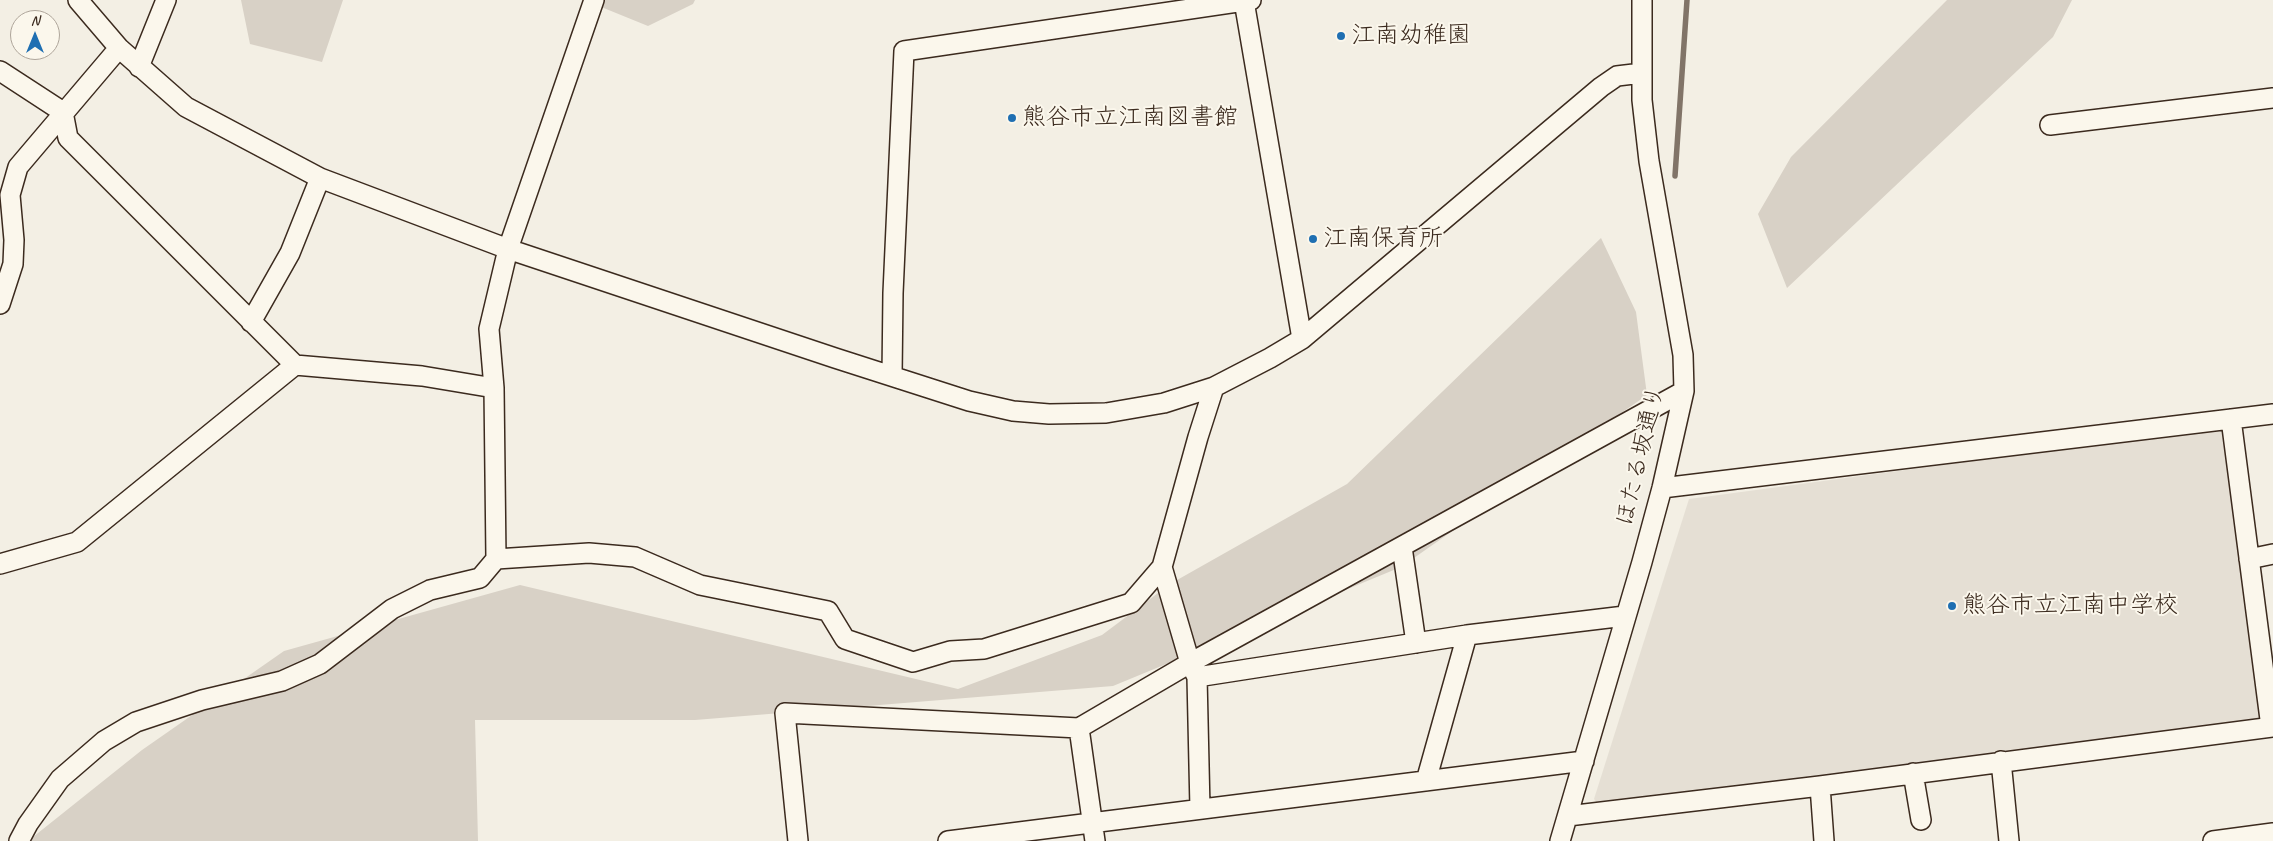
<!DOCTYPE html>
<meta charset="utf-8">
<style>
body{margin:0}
#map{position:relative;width:2273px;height:841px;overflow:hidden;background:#f3efe4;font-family:Caveat,sans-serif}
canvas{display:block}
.north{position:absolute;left:10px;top:10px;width:50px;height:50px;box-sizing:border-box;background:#fbf7ec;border:1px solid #aea59a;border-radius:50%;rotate:0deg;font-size:14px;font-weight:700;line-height:20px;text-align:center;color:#3b2a1e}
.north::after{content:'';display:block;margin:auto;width:18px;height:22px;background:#1f6fb2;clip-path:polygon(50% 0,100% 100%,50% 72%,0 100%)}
</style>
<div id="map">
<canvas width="2273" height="841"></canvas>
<div class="north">N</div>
</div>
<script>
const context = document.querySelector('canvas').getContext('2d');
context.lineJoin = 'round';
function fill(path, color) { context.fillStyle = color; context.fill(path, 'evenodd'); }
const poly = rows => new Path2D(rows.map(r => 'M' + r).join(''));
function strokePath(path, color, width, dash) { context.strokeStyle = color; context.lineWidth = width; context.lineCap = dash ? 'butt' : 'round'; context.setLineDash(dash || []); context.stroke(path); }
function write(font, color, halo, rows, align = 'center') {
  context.font = font + ' Caveat,"Klee One",sans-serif'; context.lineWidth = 4; context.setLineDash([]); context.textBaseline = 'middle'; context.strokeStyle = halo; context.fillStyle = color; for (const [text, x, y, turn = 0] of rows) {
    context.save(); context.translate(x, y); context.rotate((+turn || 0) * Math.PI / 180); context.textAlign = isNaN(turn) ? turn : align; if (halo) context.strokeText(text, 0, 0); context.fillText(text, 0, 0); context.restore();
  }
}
const built = poly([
 [2226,427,2263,712,2259,718,1600,807,1594,799,1689,499]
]);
const green = poly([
 [241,0,343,0,322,62,250,44],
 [584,0,695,0,693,4,648,26],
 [1947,0,2072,0,2053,37,1787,288,1758,214,1791,157],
 [1601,238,1636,312,1647,395,1401,567,1113,686,695,720,475,720,478,841,28,841,142,750,284,651,520,585,958,689,1102,635,1170,584,1347,484]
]);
const stream = poly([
 [1675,176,1687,0]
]);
const minor = poly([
 [78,0,119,48,186,107,320,178,508,249,835,358,969,401,1013,411,1049,414,1106,413,1164,403,1214,387,1270,358,1302,339,1601,87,1617,76,1642,73],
 [1244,1,1302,339],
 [139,67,166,0],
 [0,71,63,112,68,138,295,365],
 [2050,125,2273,98],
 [0,304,13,264,14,240,10,195,18,167,119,48],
 [251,322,290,253,320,178],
 [892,376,893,293,904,51,1251,0],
 [2231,419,2271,727],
 [1662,488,2273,414],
 [1402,547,1416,643],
 [496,559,589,553,635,557,700,585,828,611,845,639,913,662,950,651,984,649,1131,603,1162,567,1198,437,1214,387],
 [2249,559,2273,554],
 [0,564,77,542,295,365,422,376,494,388],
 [1162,567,1190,663,1197,677,1200,809],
 [1197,677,1467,635,1625,616],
 [1079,728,1190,663,1684,391],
 [2001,761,2009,841],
 [1913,773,1921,820],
 [1426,781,1467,635],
 [1820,786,1824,841],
 [1568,816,1820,786,2273,727],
 [19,841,28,824,60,779,104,741,136,722,202,700,282,681,320,664,392,609,430,590,480,578,496,559,494,388,489,329,508,249,594,0],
 [798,841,785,713,1079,728,1095,841],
 [948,841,1584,761],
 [1560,841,1642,562,1662,488,1684,391,1683,355,1649,161,1642,100,1642,0],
 [2213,841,2273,833]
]);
const markers = [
 [1341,36,5,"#1f6fb2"],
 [1012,118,5,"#1f6fb2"],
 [1313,239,5,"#1f6fb2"],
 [1952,606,5,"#1f6fb2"]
];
const poiNames = [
 ["江南幼稚園",1351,36],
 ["熊谷市立江南図書館",1022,118],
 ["江南保育所",1323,239],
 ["熊谷市立江南中学校",1962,606]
];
const streetNames = [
 ["ほたる坂通り",1641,456,-77]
];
fill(built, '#e5dfd4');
fill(green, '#d8d1c6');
strokePath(stream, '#817468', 5.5);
strokePath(minor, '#3b2a1e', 22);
strokePath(minor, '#fbf7ec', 19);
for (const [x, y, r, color] of markers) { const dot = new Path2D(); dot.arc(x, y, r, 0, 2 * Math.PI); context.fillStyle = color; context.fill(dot); strokePath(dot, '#fbf7ec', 2); }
write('24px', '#3b2a1e', '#fbf7ec', poiNames, 'left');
write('24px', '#3b2a1e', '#fbf7ec', streetNames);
</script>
